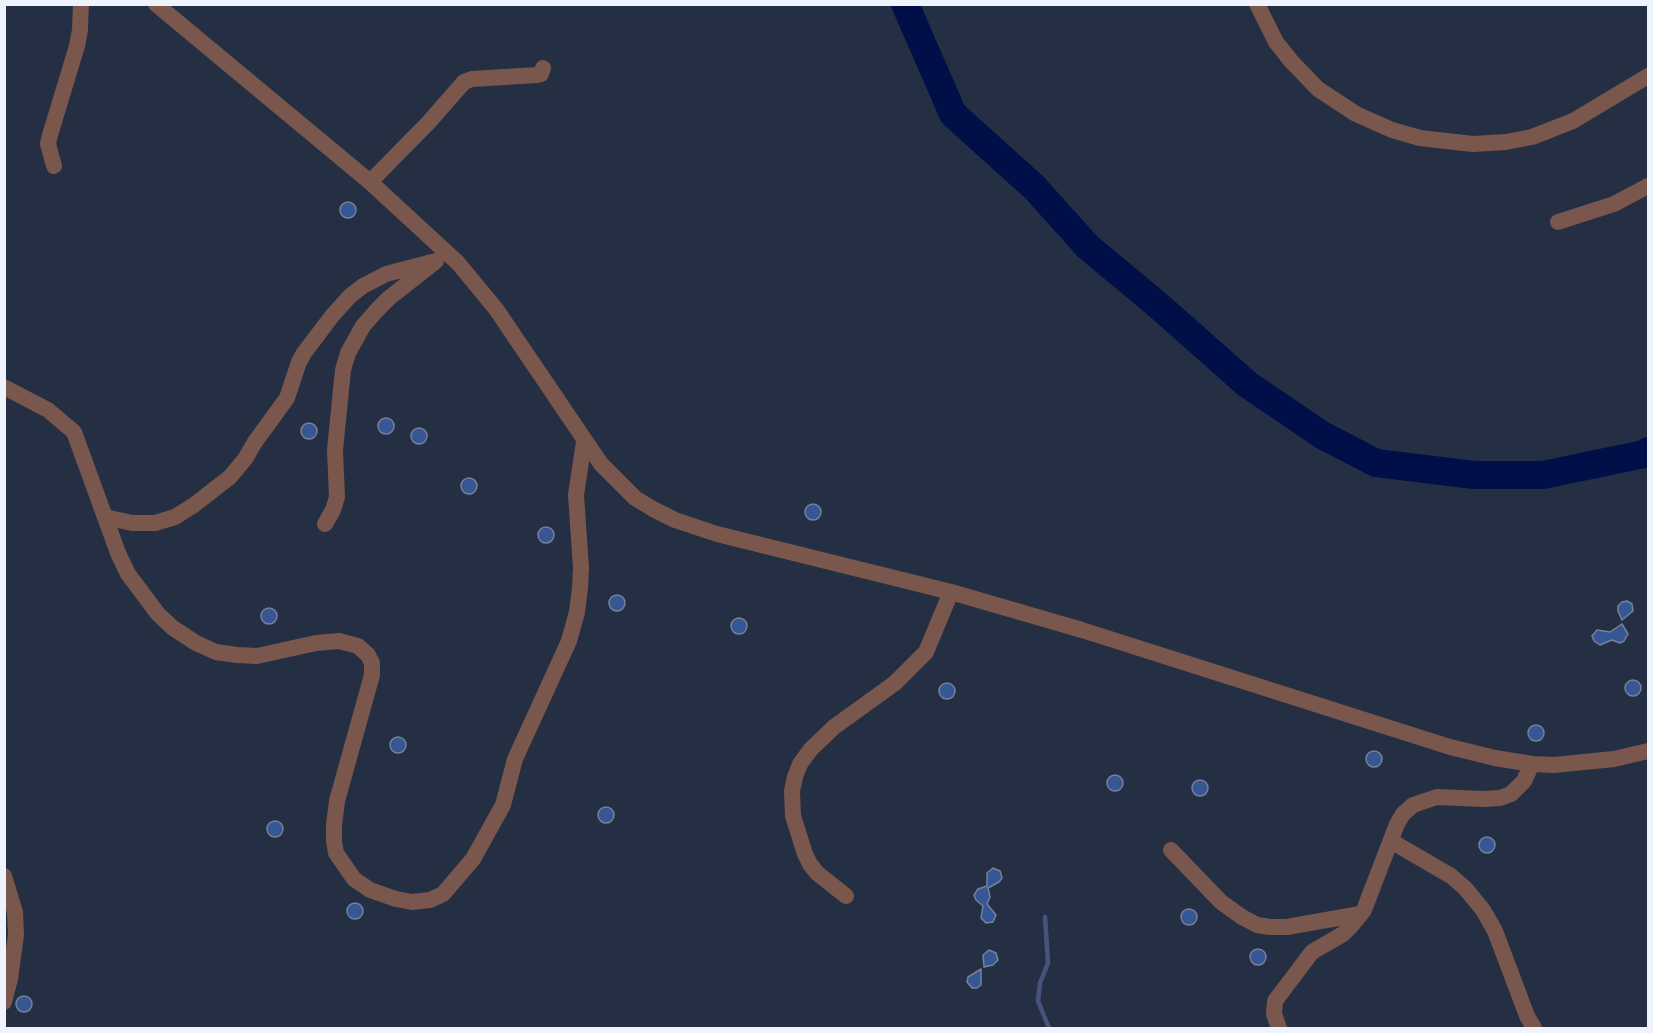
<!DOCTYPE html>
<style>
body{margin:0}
#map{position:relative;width:1653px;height:1033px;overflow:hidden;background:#252f43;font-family:"Alegreya Sans",sans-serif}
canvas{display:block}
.frame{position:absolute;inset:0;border:6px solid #eef3fe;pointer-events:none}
</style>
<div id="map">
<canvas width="1653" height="1033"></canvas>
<div class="frame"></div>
</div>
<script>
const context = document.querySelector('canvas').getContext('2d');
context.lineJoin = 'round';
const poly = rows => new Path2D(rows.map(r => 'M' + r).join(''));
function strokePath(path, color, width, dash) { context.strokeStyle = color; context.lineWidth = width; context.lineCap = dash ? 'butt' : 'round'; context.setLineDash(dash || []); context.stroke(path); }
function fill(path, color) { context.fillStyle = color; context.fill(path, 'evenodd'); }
const stream = poly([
 [1045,917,1048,963,1040,983,1038,1001,1049,1028]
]);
const river = poly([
 [905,4,953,114,1035,188,1088,247,1159,306,1247,384,1322,435,1376,463,1474,475,1543,475,1644,454,1648,451]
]);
const building = poly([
 '340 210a8 8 0 1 1 16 0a8 8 0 1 1-16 0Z',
 '378 426a8 8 0 1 1 16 0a8 8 0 1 1-16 0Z',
 '301 431a8 8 0 1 1 16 0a8 8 0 1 1-16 0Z',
 '411 436a8 8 0 1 1 16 0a8 8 0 1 1-16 0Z',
 '461 486a8 8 0 1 1 16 0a8 8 0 1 1-16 0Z',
 '805 512a8 8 0 1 1 16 0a8 8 0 1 1-16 0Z',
 '538 535a8 8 0 1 1 16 0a8 8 0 1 1-16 0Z',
 '609 603a8 8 0 1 1 16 0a8 8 0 1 1-16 0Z',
 [1627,601,1632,604,1633,611,1622,620,1618,611,1618,606,1622,602,1627,601],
 '261 616a8 8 0 1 1 16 0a8 8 0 1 1-16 0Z',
 '731 626a8 8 0 1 1 16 0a8 8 0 1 1-16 0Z',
 [1622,624,1628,634,1624,641,1620,643,1612,640,1600,645,1594,641,1592,636,1597,630,1610,632,1622,624],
 '1625 688a8 8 0 1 1 16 0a8 8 0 1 1-16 0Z',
 '939 691a8 8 0 1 1 16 0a8 8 0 1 1-16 0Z',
 '1528 733a8 8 0 1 1 16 0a8 8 0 1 1-16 0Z',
 '390 745a8 8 0 1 1 16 0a8 8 0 1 1-16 0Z',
 '1366 759a8 8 0 1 1 16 0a8 8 0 1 1-16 0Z',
 '1107 783a8 8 0 1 1 16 0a8 8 0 1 1-16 0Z',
 '1192 788a8 8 0 1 1 16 0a8 8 0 1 1-16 0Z',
 '598 815a8 8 0 1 1 16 0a8 8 0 1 1-16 0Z',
 '267 829a8 8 0 1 1 16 0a8 8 0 1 1-16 0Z',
 '1479 845a8 8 0 1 1 16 0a8 8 0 1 1-16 0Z',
 [993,868,1000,871,1002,878,999,882,988,888,990,897,987,904,996,915,993,922,986,923,981,918,983,906,976,900,974,895,978,889,987,886,987,873,993,868],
 '347 911a8 8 0 1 1 16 0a8 8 0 1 1-16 0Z',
 '1181 917a8 8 0 1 1 16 0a8 8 0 1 1-16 0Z',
 '1250 957a8 8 0 1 1 16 0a8 8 0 1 1-16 0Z',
 [989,950,996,953,998,960,993,965,984,967,983,955,989,950],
 [981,969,981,985,977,988,972,988,967,982,968,977,981,969],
 '16 1004a8 8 0 1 1 16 0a8 8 0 1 1-16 0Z'
]);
const minor = poly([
 [156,4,370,182,458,263,496,309,601,464,635,498,653,509,675,520,717,534,951,592,1082,630,1450,747,1495,758,1532,764,1554,765,1614,759,1648,751],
 [1257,4,1276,42,1291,61,1318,89,1356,114,1392,130,1420,138,1473,144,1506,142,1532,137,1573,121,1648,76],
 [54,166,48,144,50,135,77,46,80,30,81,4],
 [370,182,429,122,464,82,472,79,537,75,541,74,543,68],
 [1558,222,1614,204,1648,186],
 [4,387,48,410,74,432,118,553,128,574,158,614,173,628,196,643,216,652,237,655,257,656,316,643,339,641,358,646,368,655,372,663,372,675,337,801,334,825,334,841,336,853,354,879,370,890,396,899,412,902,430,900,443,894,473,859,503,805,515,759,569,641,577,612,580,588,581,568,576,495,584,442],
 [105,517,132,523,155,523,175,517,194,505,230,477,245,459,255,442,287,398,299,362,304,353,332,316,350,296,363,286,386,274,436,261],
 [325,524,333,510,337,497,335,450,343,370,348,353,363,326,377,310,389,298,435,262],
 [1391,841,1451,876,1465,888,1483,910,1495,931,1527,1016,1534,1028],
 [1171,850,1221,902,1242,917,1257,925,1270,927,1287,927,1360,914],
 [4,876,15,912,16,935,10,979,4,1002],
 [846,896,817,873,810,864,805,854,793,816,792,791,795,777,800,764,811,749,834,727,895,683,926,652,951,592],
 [1279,1028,1274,1014,1275,1001,1312,952,1343,934,1352,925,1364,910,1397,824,1403,814,1413,805,1437,797,1485,799,1500,798,1511,794,1524,781,1532,764]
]);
strokePath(stream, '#47537f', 4.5);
strokePath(river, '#000f48', 28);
fill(building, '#375694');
strokePath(building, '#76829a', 1.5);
strokePath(minor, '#79574c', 16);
</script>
